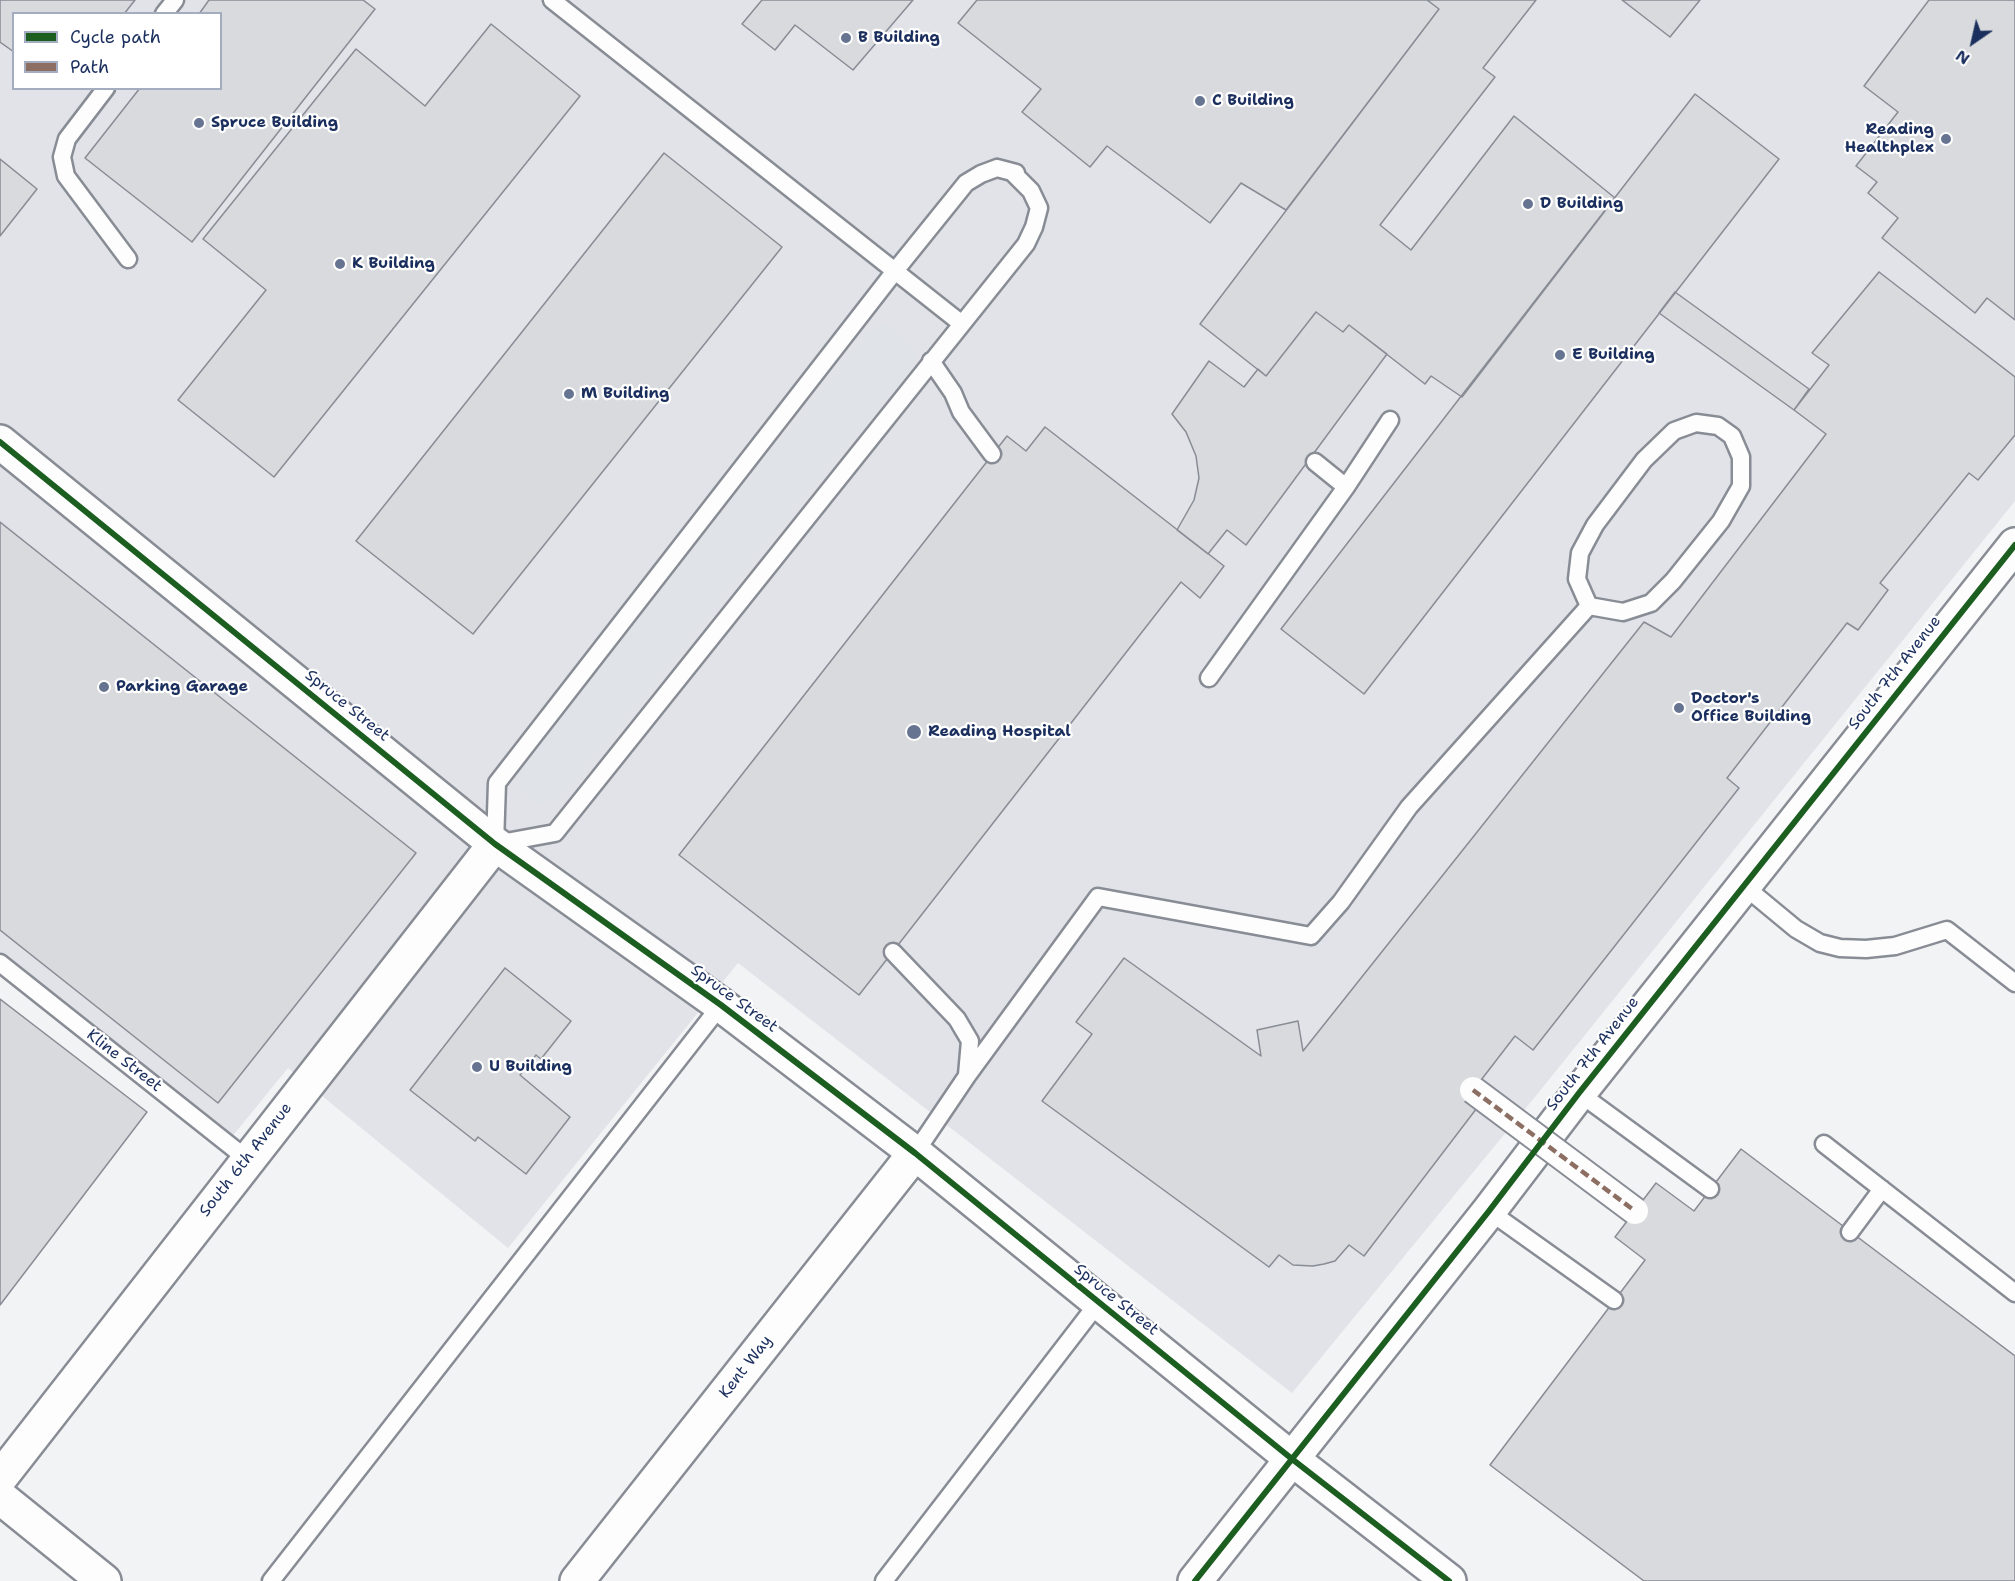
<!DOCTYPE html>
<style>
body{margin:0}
#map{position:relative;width:2015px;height:1581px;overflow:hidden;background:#f2f3f4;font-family:"Shantell Sans",sans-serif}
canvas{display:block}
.legend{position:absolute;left:12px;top:12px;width:210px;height:78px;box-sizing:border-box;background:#fff;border:2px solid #a4acbf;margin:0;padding:8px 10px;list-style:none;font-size:18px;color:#1b2f5e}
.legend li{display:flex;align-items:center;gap:12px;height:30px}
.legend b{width:30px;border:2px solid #a4acbf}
.north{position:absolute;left:1943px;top:12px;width:60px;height:60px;-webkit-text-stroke:4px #fff;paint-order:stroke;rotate:214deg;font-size:16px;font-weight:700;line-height:24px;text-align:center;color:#1b2f5e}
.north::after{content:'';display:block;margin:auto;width:21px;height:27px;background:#1b2f5e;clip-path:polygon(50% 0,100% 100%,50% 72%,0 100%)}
</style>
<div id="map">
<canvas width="2015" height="1581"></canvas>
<ul class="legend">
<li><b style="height:8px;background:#1b5e20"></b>Cycle path</li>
<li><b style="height:8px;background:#8d6e63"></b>Path</li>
</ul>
<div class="north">N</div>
</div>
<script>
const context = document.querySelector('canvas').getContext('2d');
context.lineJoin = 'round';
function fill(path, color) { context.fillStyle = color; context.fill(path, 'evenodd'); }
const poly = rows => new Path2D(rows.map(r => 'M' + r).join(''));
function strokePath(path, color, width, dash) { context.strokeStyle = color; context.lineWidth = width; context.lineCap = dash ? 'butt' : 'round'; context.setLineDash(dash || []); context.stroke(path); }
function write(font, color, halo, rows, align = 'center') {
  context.font = font + ' "Shantell Sans",sans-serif'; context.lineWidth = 4.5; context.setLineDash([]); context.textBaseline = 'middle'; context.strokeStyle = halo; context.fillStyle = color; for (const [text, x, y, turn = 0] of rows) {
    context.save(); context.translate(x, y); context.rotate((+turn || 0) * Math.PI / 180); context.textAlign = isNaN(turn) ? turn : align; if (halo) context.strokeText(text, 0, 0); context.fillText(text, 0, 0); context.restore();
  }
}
const built = poly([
 [0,0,2015,0,2015,501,1539,1092,1292,1393,738,963,508,1248,288,1068,226,1144,0,962],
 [14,14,220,14,220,88,14,88]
]);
const green = poly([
 [883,324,902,331,917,353,908,371,581,776,552,806,540,805,526,796,520,787,521,772,537,749,864,334]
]);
const building = poly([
 [0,0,135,0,124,14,14,14,14,52,0,42,0,0],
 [209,0,363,0,375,9,192,242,85,158,140,88,220,88,220,14,199,14,209,0],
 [762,0,913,0,853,70,795,25,775,50,742,24,762,0],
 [977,0,1427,0,1439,9,1286,210,1241,183,1210,223,1107,146,1090,167,1022,112,1041,89,958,23,977,0],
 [1427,0,1536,0,1483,68,1495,77,1380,225,1411,250,1514,116,1615,198,1462,397,1431,376,1425,384,1349,325,1343,332,1316,312,1266,376,1200,324,1439,9,1427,0],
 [1622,0,1700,0,1670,37,1622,0],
 [1929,0,2015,0,2015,320,1987,298,1975,313,1882,238,1898,218,1868,193,1877,182,1856,166,1898,112,1864,86,1929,0],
 [491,24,580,96,274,477,178,400,266,290,203,239,356,49,425,106,491,24],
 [1695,94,1779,159,1364,694,1281,629,1695,94],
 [664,153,782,247,473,634,356,541,664,153],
 [0,159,37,189,0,236,0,159],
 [1879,272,2015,377,2015,435,1978,480,1969,473,1880,583,1888,590,1858,630,1847,623,1727,778,1739,788,1533,1050,1515,1036,1468,1097,1480,1104,1364,1256,1349,1245,1335,1261,1324,1264,1313,1266,1293,1265,1279,1255,1269,1267,1042,1101,1092,1034,1076,1022,1124,958,1261,1056,1257,1030,1298,1021,1303,1051,1644,622,1671,637,1826,434,1794,410,1829,365,1812,353,1879,272],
 [1675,292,1809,389,1794,410,1659,313,1675,292],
 [1316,312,1343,332,1349,325,1387,354,1246,545,1227,530,1208,554,1177,530,1194,500,1199,478,1196,456,1186,432,1172,414,1209,361,1244,387,1258,369,1266,376,1316,312],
 [1045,427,1224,566,1200,598,1181,582,859,995,679,855,1007,436,1026,451,1045,427],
 [0,522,416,853,218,1103,0,930,0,522],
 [505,968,571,1021,541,1059,536,1055,520,1075,570,1117,526,1174,478,1137,475,1141,410,1090,505,968],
 [0,999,147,1112,0,1305,0,999],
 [1741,1149,2015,1356,2015,1581,1644,1581,1490,1465,1645,1260,1615,1237,1656,1183,1694,1211,1741,1149]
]);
const service = poly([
 [552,0,962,324],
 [164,14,175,0],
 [106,88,67,139,62,157,66,176,128,259],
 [997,168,1016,173,1014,174,1031,191,1039,208,1034,227,1026,244,555,833,495,844,497,783,895,271,966,183,981,174,997,168],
 [931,361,953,393,961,412,992,454],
 [1696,423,1718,426,1732,436,1741,457,1741,486,1721,521,1673,581,1651,603,1623,612,1589,606,1577,579,1580,553,1595,525,1644,460,1674,431,1696,423],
 [1315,462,1346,487],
 [1209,678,1346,487,1390,420],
 [1744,886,1796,929,1820,943,1840,948,1866,949,1895,946,1947,930,2015,983],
 [893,952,957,1019,970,1041,967,1075],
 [0,963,247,1159],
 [1579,1093,1710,1189],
 [1824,1144,2015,1293],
 [915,1153,967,1076,1098,897,1311,936,1341,902,1409,807,1589,606],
 [1489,1211,1614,1300],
 [1850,1232,1882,1189],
 [271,1581,721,1005],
 [884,1581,1098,1303]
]);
const minor = poly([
 [0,442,495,844,721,1005,915,1153,1292,1459,1449,1581],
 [0,1478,495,844],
 [0,1497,104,1581],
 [577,1581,915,1153],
 [1195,1581,1489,1211,1579,1093,2015,545]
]);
const pedestrianBridge = poly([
 [1473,1090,1635,1211]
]);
const quiet = poly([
 [1473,1090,1635,1211]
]);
const cycleway = poly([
 [0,442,495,844,721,1005,915,1153,1292,1459,1449,1581],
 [1195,1581,1489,1211,1579,1093,2015,545]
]);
const markers = [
 [846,38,6,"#667492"],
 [1200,101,6,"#667492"],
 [199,123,6,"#667492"],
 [1946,139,6,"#667492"],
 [1528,204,6,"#667492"],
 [340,264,6,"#667492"],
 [1560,355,6,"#667492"],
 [569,394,6,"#667492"],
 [104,687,6,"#667492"],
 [1679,708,6,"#667492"],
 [914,732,8,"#667492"],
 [477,1067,6,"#667492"]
];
const poiNames = [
 ["B Building",858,38],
 ["C Building",1212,101],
 ["Spruce Building",211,123],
 ["Reading",1934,130,"right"],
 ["Healthplex",1934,148,"right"],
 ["D Building",1540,204],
 ["K Building",352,264],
 ["E Building",1572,355],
 ["M Building",581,394],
 ["Parking Garage",116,687],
 ["Doctor's",1691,699],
 ["Office Building",1691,717],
 ["Reading Hospital",928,732],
 ["U Building",489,1067]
];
const streetNames = [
 ["South 7th Avenue",1895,673,-52],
 ["Spruce Street",347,706,39],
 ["Spruce Street",734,999,36],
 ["South 7th Avenue",1593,1054,-52],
 ["Kline Street",124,1061,38],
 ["South 6th Avenue",246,1160,-52],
 ["Spruce Street",1116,1300,39],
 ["Kent Way",746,1367,-52]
];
fill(built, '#e1e3e8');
fill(green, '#e0e3e8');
fill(building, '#d8dadd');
strokePath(building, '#888c95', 1.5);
strokePath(service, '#888c95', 21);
strokePath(minor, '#888c95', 38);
strokePath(service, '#fdfdfd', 16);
strokePath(minor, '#fdfdfd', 33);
strokePath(pedestrianBridge, '#888c95', 30, []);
strokePath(pedestrianBridge, '#fdfdfd', 26);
strokePath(quiet, '#8d6e63', 4.5, [9, 4.5]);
strokePath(cycleway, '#1b5e20', 6);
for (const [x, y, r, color] of markers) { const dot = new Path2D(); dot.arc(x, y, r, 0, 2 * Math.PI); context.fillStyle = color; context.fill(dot); strokePath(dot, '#fff', 2); }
write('bold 16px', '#1b2f5e', '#fff', poiNames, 'left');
write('16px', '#1b2f5e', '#fff', streetNames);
</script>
